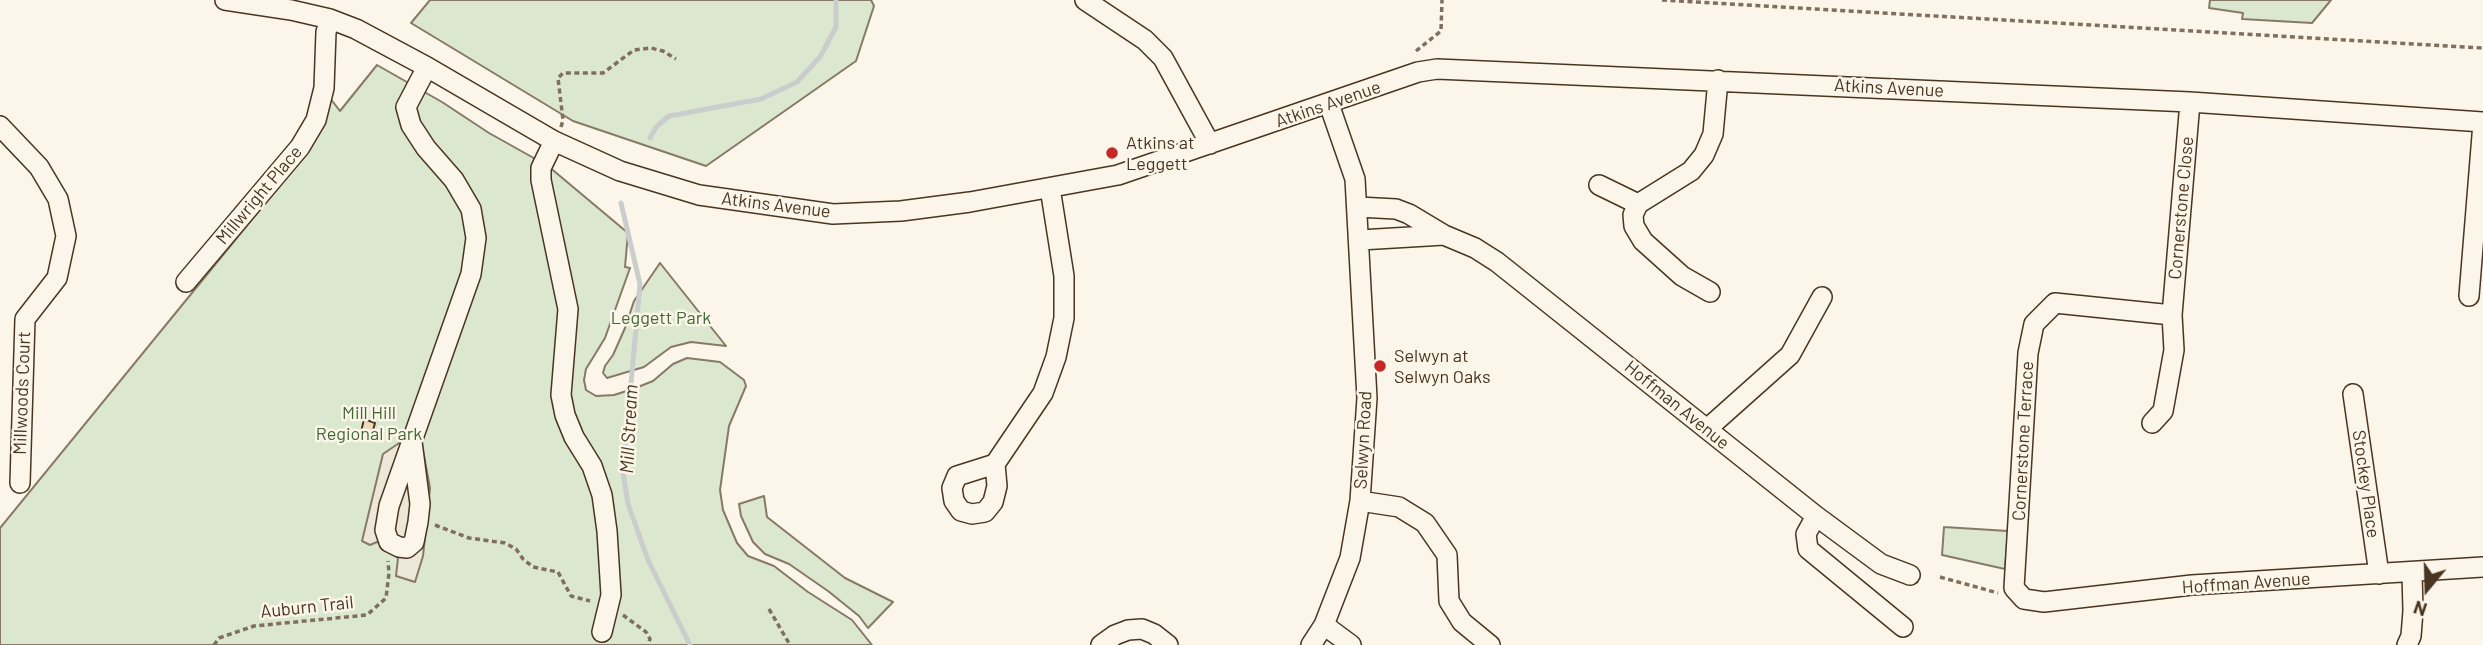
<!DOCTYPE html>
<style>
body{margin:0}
#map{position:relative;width:2483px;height:645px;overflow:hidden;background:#fbf6e9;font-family:Barlow,sans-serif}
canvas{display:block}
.north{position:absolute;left:2392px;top:554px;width:70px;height:70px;-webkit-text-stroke:5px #fbf6e9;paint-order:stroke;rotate:199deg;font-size:19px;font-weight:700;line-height:28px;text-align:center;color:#4a3520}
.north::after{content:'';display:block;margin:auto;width:24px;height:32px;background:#4a3520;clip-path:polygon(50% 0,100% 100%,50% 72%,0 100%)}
</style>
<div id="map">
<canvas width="2483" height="645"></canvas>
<div class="north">N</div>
</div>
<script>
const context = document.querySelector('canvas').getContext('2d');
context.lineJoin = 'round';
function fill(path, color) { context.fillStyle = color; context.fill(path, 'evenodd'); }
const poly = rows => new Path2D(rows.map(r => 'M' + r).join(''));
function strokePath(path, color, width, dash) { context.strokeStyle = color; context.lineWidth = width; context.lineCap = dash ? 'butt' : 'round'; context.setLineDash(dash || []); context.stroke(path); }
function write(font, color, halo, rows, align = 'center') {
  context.font = font + ' Barlow,sans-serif'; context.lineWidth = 5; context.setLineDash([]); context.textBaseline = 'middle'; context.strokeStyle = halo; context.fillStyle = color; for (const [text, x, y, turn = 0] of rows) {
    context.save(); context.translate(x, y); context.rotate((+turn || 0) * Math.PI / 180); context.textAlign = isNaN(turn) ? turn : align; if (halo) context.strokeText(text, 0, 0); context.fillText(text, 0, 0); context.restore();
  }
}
const green = poly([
 [430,0,871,0,874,6,856,61,706,166,573,121,411,23,430,0],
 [2210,0,2331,0,2312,23,2242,19,2243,13,2209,8,2210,0],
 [377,65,442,102,489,133,548,166,628,233,625,267,630,268,605,338,586,369,584,380,586,390,596,396,614,395,633,389,653,381,673,364,687,358,720,362,744,380,746,386,729,426,720,490,723,510,737,543,748,556,774,566,808,592,852,620,872,645,0,645,0,528,307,152,330,98,340,111,377,65],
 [660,263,726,346,691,342,671,347,644,367,607,378,603,373,605,366,613,355,625,328,634,301,660,263],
 [764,496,767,517,845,578,893,602,868,628,859,616,828,591,789,564,765,554,753,542,741,516,739,504,764,496],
 [1944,527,2008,531,2005,569,1942,555,1944,527]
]);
const parking = poly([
 [405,439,422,445,430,488,423,556,415,582,396,576,398,558,386,546,377,542,370,545,362,541,383,454,405,439]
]);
const stream = poly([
 [650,138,656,127,669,116,761,99,797,82,820,57,836,27,836,0],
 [621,203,640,284,623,472,628,504,648,560,690,645]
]);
const building = poly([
 [364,419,375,423,372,434,361,432,364,419]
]);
const path = poly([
 [1662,0,2483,48],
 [1416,51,1441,31,1442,0],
 [561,127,563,120,558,78,563,73,603,73,634,50,651,48,663,51,676,59],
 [435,525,469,538,505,543,516,549,523,559,533,567,558,572,571,596,590,601],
 [1940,577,1998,593],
 [769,609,790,645],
 [623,615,646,632,650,639,648,645],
 [214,645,219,638,254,626,367,615,386,598,389,573,388,561]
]);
const minor = poly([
 [225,0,291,10,330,19,356,29,427,67,554,141,620,171,699,195,833,214,901,211,970,202,1118,175,1418,72,1437,69,2190,102,2483,122],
 [1085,0,1145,40,1163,58,1210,144],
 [0,126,39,167,58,199,66,236,57,278,25,319,20,483],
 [554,141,541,168,541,180,568,309,561,395,565,415,574,437,592,466,602,495,607,531,611,595,602,632],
 [1599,185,1638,204,1691,171,1704,155,1713,134,1718,80],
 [1638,204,1633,215,1634,226,1643,241,1682,276,1710,292],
 [1358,207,1396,209,1409,214,1444,235,1475,248,1497,262,1816,516,1881,564,1910,575],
 [1360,240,1444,235],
 [186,282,300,147,316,120,324,88,326,32,330,19],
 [2469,296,2483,123],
 [2172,315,2190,102],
 [2353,394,2379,574],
 [2152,423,2163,411,2174,350,2172,315,2055,303,2034,324,2028,353,2014,588,2024,599,2044,602,2192,585,2483,567],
 [1707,429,1790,355,1822,297],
 [412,442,420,504,418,522,414,542,407,548,399,547,389,542,385,530,389,506,471,274,476,238,471,209,454,180,426,148,411,125,406,107,427,67],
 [995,464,997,486,993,502,985,512,972,514,961,511,954,501,952,488,957,476,995,464,1043,393,1056,357,1064,318,1064,276,1050,188],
 [1360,501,1399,507,1425,523,1447,555,1449,601,1462,622,1490,645],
 [1816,516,1806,534,1808,549,1903,627],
 [1324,625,1351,645],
 [1101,645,1115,635,1128,630,1142,629,1154,634,1168,645],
 [1311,645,1324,625,1350,558,1360,501,1367,398,1355,179,1329,104],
 [2407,645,2411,636,2413,611,2412,573]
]);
const markers = [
 [1112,153,7,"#c62828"],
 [1380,366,7,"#c62828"]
];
const streetNames = [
 ["Atkins Avenue",1889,88,3],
 ["Atkins Avenue",1328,104,-19],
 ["Millwright Place",259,195,-50],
 ["Atkins Avenue",776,205,7],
 ["Cornerstone Close",2181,208,-85],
 ["Millwoods Court",22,393,-88],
 ["Hoffman Avenue",1677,405,39],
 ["Selwyn Road",1363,440,-87],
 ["Cornerstone Terrace",2023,441,-87],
 ["Stockey Place",2366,484,82],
 ["Hoffman Avenue",2246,583,-4],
 ["Auburn Trail",307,607,-6]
];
const poiNames = [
 ["Atkins at",1126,143],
 ["Leggett",1126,164],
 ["Selwyn at",1394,356],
 ["Selwyn Oaks",1394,377]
];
const parkNames = [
 ["Leggett Park",661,318],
 ["Mill Hill",369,413],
 ["Regional Park",369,434]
];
const waterNames = [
 ["Mill Stream",629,429,-87]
];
fill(green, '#dce7d0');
strokePath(green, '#887966', 2);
fill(parking, '#ede7d9');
strokePath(parking, '#887966', 2);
strokePath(stream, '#c9cecd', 5);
fill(building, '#ecdcbc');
strokePath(building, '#4a3520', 2);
strokePath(minor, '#4a3520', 22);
strokePath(path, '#7f6f5c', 3.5, [5, 3.5]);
strokePath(minor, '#fbf6e9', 19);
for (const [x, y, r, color] of markers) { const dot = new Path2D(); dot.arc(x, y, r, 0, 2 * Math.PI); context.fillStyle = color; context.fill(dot); strokePath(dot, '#fbf6e9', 2.5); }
write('18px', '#4a3520', '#fbf6e9', streetNames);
write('18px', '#4a3520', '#fbf6e9', poiNames, 'left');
write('18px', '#436837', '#fbf6e9', parkNames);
write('italic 19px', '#4a3520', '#fbf6e9', waterNames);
</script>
